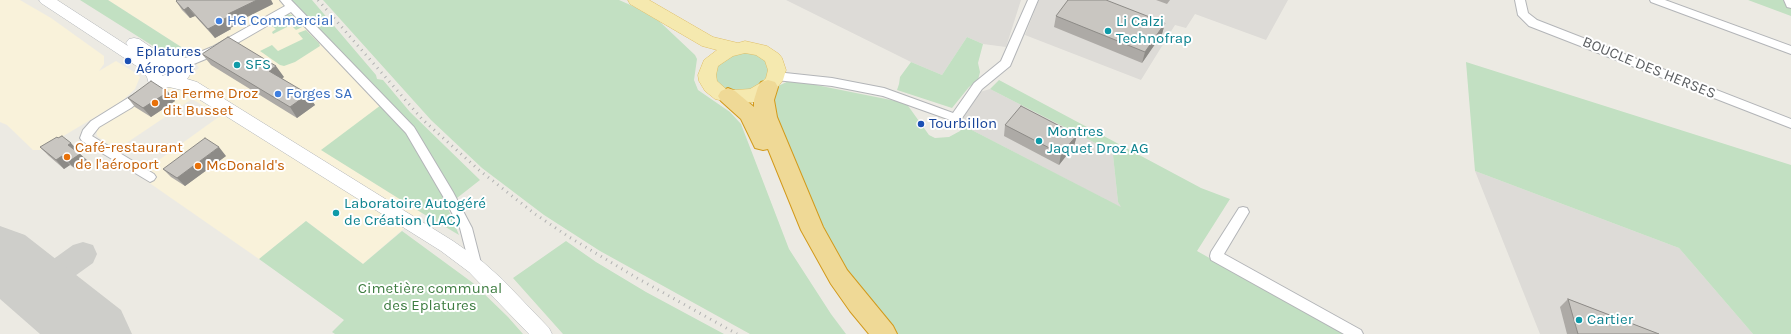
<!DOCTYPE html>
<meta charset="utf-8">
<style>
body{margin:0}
canvas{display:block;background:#eceae3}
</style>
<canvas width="1791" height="334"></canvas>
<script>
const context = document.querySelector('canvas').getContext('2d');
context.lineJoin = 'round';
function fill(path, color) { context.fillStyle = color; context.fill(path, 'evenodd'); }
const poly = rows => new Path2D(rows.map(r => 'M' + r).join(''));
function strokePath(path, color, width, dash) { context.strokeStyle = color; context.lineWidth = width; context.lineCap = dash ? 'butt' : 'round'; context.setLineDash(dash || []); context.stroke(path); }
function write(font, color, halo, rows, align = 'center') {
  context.font = font + ' Karla,sans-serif'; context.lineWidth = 4; context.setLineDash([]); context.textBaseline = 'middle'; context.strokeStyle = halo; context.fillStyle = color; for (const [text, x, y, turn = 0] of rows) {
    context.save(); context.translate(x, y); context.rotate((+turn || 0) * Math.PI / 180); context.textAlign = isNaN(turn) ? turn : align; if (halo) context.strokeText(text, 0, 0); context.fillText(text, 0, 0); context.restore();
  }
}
const commercial = poly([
 [0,0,20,0,51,18,104,56,104,64,99,71,116,61,134,72,140,77,135,89,122,101,40,150,33,150,7,125,0,122],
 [108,0,290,0,387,101,322,150,422,213,363,264,306,221,259,259,138,175,220,116,192,99,116,150,97,136,96,128,157,87,173,86,199,68,189,52]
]);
const industrial = poly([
 [786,0,1021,0,1006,47,983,44,967,37,942,75,911,62],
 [1039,0,1288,0,1266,40,1195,14,1186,28,1175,25,1141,80,1025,35],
 [990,89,1107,149,1113,155,1118,202,1122,208,964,126,963,116,980,92],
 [1475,171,1679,248,1753,334,1540,334]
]);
const green = poly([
 [80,0,108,0,189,52,179,53,161,51],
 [290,0,312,0,376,75,377,79,383,80,410,112,480,180,457,198,412,128],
 [323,0,619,0,635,7,659,21,695,55,697,59,694,80,698,90,730,112,741,124,789,249,831,314,846,334,750,334,600,251,544,215,482,168,431,120],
 [1748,0,1791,0,1791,16],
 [287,14,292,15,302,27,296,30,291,25,273,34,272,32,276,29,269,24],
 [306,30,319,43,320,46,295,62,284,66,280,65,260,51,272,45,278,51,303,39,298,33],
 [967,37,983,44,978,63,980,72,978,80,969,87,952,108,897,90,899,84,900,77,911,62,942,75],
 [744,52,761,55,770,66,769,79,747,92,729,90,721,86,717,81,715,75,716,68,727,57],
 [1466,62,1791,165,1791,334,1753,334,1679,248,1475,171],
 [791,80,906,103,929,135,935,138,949,137,960,131,964,126,1121,207,1118,202,1113,155,1107,149,990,89,999,80,1201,188,1230,199,1197,251,1345,334,897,334,833,256,771,106,778,86],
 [381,105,401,127,415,146,450,204,447,206,459,235,422,213,321,150],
 [306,221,363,264,402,231,473,283,508,317,523,334,335,334,332,332,344,320,259,259],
 [566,241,596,262,646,292,724,334,563,334,513,278]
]);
const taxiway = poly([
 [83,242,93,245,97,254,93,263,47,296,37,300,27,296,22,287,27,278,73,245,83,242]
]);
const runway = poly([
 [0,226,25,235,121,310,132,334,40,334,0,299,0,226]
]);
const minor = poly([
 [280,0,291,0,414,127,453,192,472,228,482,267,481,271,476,272,471,271,460,228,444,198,406,133,291,12,220,53,189,66,181,66,180,63,181,60,212,47,285,6,280,0],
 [1028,0,1038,0,1010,66,982,89,960,121,956,122,883,96,832,86,776,80,772,79,770,76,772,73,776,72,832,78,884,88,953,113,974,83,1001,61,1028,0],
 [1515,0,1525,0,1528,13,1537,20,1791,119,1791,128,1529,26,1518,15,1515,0],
 [1650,0,1665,0,1791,46,1791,54,1651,2,1650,0],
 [1784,0,1791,0,1791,8,1787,7,1784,0],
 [144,88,148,89,150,92,148,95,131,108,99,127,92,136,154,174,156,177,154,180,150,182,82,141,80,138,83,130,91,121,144,88],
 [1243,207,1247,208,1249,212,1224,254,1361,330,1363,334,1344,334,1211,260,1210,256,1211,252,1239,208,1243,207]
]);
const secondary = poly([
 [39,0,57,0,128,46,126,43,129,39,134,38,139,39,161,54,188,58,194,65,194,69,187,79,197,82,453,241,483,262,502,279,549,328,552,334,529,334,469,272,441,251,186,91,169,87,161,88,149,84,147,77,138,67,41,3,39,0],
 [175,67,178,67,176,71,162,76,163,73,175,67]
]);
const primary = poly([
 [628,0,649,0,713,37,738,43,745,41,767,46,779,54,782,58,786,70,783,80,774,92,754,102,736,104,715,99,705,91,699,81,698,75,704,60,717,50,702,46,630,4,628,0],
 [745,53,756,55,765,61,768,70,766,78,762,82,750,89,736,90,726,89,717,81,716,75,718,66,733,56,745,53]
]);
const motorway = poly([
 [768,80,775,82,778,87,774,100,777,117,823,227,847,270,893,326,897,334,869,334,850,311,831,284,801,230,768,149,763,150,755,148,741,119,721,101,718,96,721,91,728,88,735,91,754,107,754,100,758,87,761,82,768,80]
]);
const rail = poly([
 [318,0,422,119,479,170,535,214,569,237,637,278,737,334]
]);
const wall = poly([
 [177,0,271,0,273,4,235,23,236,25,230,28,231,29,215,38,195,16,190,18,182,10,176,1],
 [1156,0,1170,0,1167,4],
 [1056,16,1165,23,1162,34,1142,63,1054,27],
 [202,54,284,77,282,78,315,105,297,118,211,65],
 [168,92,175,101,151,117,135,107,128,98],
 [1005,125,1077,135,1074,146,1059,165,1004,136],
 [40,147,79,152,78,152,89,162,77,170,70,165,64,169,49,156],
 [226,156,185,186,171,177,163,169],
 [1568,299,1659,334,1567,334,1560,307]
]);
const shadedWall = poly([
 [257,0,271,0,273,4,235,23,236,25,230,28,231,29,215,38,208,29,224,19,228,14],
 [188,7,195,16,190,18,184,10],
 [1165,23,1162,34,1142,63,1145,52],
 [276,66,284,77,277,82,269,71],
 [168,92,175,101,151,117,143,108],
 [308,94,315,105,297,118,290,107],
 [1077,135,1074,146,1059,165,1061,154],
 [71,143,79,152,77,153,68,145],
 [219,147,226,156,185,186,177,178],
 [80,154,89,162,77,170,68,162],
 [62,156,70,165,64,169,56,160]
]);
const building = poly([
 [177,0,257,0,228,14,230,16,224,19,225,20,208,29,188,7,184,10,176,1,177,0],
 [1068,0,1106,0,1165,23,1145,52,1056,16,1068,0],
 [228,37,276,66,269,71,308,94,290,107,202,54,228,37],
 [151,81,168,92,143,108,128,98,151,81],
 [1021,106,1077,135,1061,154,1005,125,1021,106],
 [62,136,71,143,68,145,80,154,68,162,62,156,56,160,40,147,57,137,58,138,62,136],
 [205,138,219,147,177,178,163,169,205,138],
 [1568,299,1659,334,1578,334,1568,299]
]);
const markers = [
 [219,21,4,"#3f7fe0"],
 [1108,31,4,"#0f9aa8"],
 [128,61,4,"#1a4fb4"],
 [237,65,4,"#0f9aa8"],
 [278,94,4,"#3f7fe0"],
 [155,103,4,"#e8710a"],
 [921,124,4,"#1a4fb4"],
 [1039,141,4,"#0f9aa8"],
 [67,157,4,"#e8710a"],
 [198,166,4,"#e8710a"],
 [336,213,4,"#0f9aa8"],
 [1579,320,4,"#0f9aa8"]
];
const shopNames = [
 ["HG Commercial",227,21],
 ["Forges SA",286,94]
];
const cultureNames = [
 ["Li Calzi",1116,22],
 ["Technofrap",1116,39],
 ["SFS",245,65],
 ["Montres",1047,132],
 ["Jaquet Droz AG",1047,149],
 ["Laboratoire Autogéré",344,204],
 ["de Création (LAC)",344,221],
 ["Cartier",1587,320]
];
const transitNames = [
 ["Eplatures",136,52],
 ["Aéroport",136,69],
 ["Tourbillon",929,124]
];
const streetNames = [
 ["BOUCLE DES HERSES",1649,68,22]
];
const foodNames = [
 ["La Ferme Droz",163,94],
 ["dit Busset",163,111],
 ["Café-restaurant",75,148],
 ["de l'aéroport",75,165],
 ["McDonald's",206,166]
];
const parkNames = [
 ["Cimetière communal",430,289],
 ["des Eplatures",430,306]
];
fill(commercial, '#f9f2da');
fill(industrial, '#dddbd7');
fill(green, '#c2e0c2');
fill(taxiway, '#cececa');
fill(runway, '#cececa');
strokePath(minor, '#b3b5b8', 2);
strokePath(secondary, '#b2b5b8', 1);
strokePath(primary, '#dfbe68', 1);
strokePath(motorway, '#d39a1b', 2);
fill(minor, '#fff');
fill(secondary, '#fff');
fill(primary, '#f5e9af');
fill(motorway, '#efd996');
strokePath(rail, '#b1b2b2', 3, [1, 5]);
fill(wall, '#adaaa6');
fill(shadedWall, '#8d8b87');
fill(building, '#c9c6c1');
strokePath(building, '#8d8b87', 1);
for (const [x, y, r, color] of markers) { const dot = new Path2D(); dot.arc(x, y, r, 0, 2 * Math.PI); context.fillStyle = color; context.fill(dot); strokePath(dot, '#fff', 1.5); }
write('15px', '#366cbe', '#fff', shopNames, 'left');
write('15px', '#0d838f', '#fff', cultureNames, 'left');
write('15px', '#164399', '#fff', transitNames, 'left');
write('15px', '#5b5e61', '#fff', streetNames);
write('15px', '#c56008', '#fff', foodNames, 'left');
write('15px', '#3e7d41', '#fff', parkNames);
</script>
